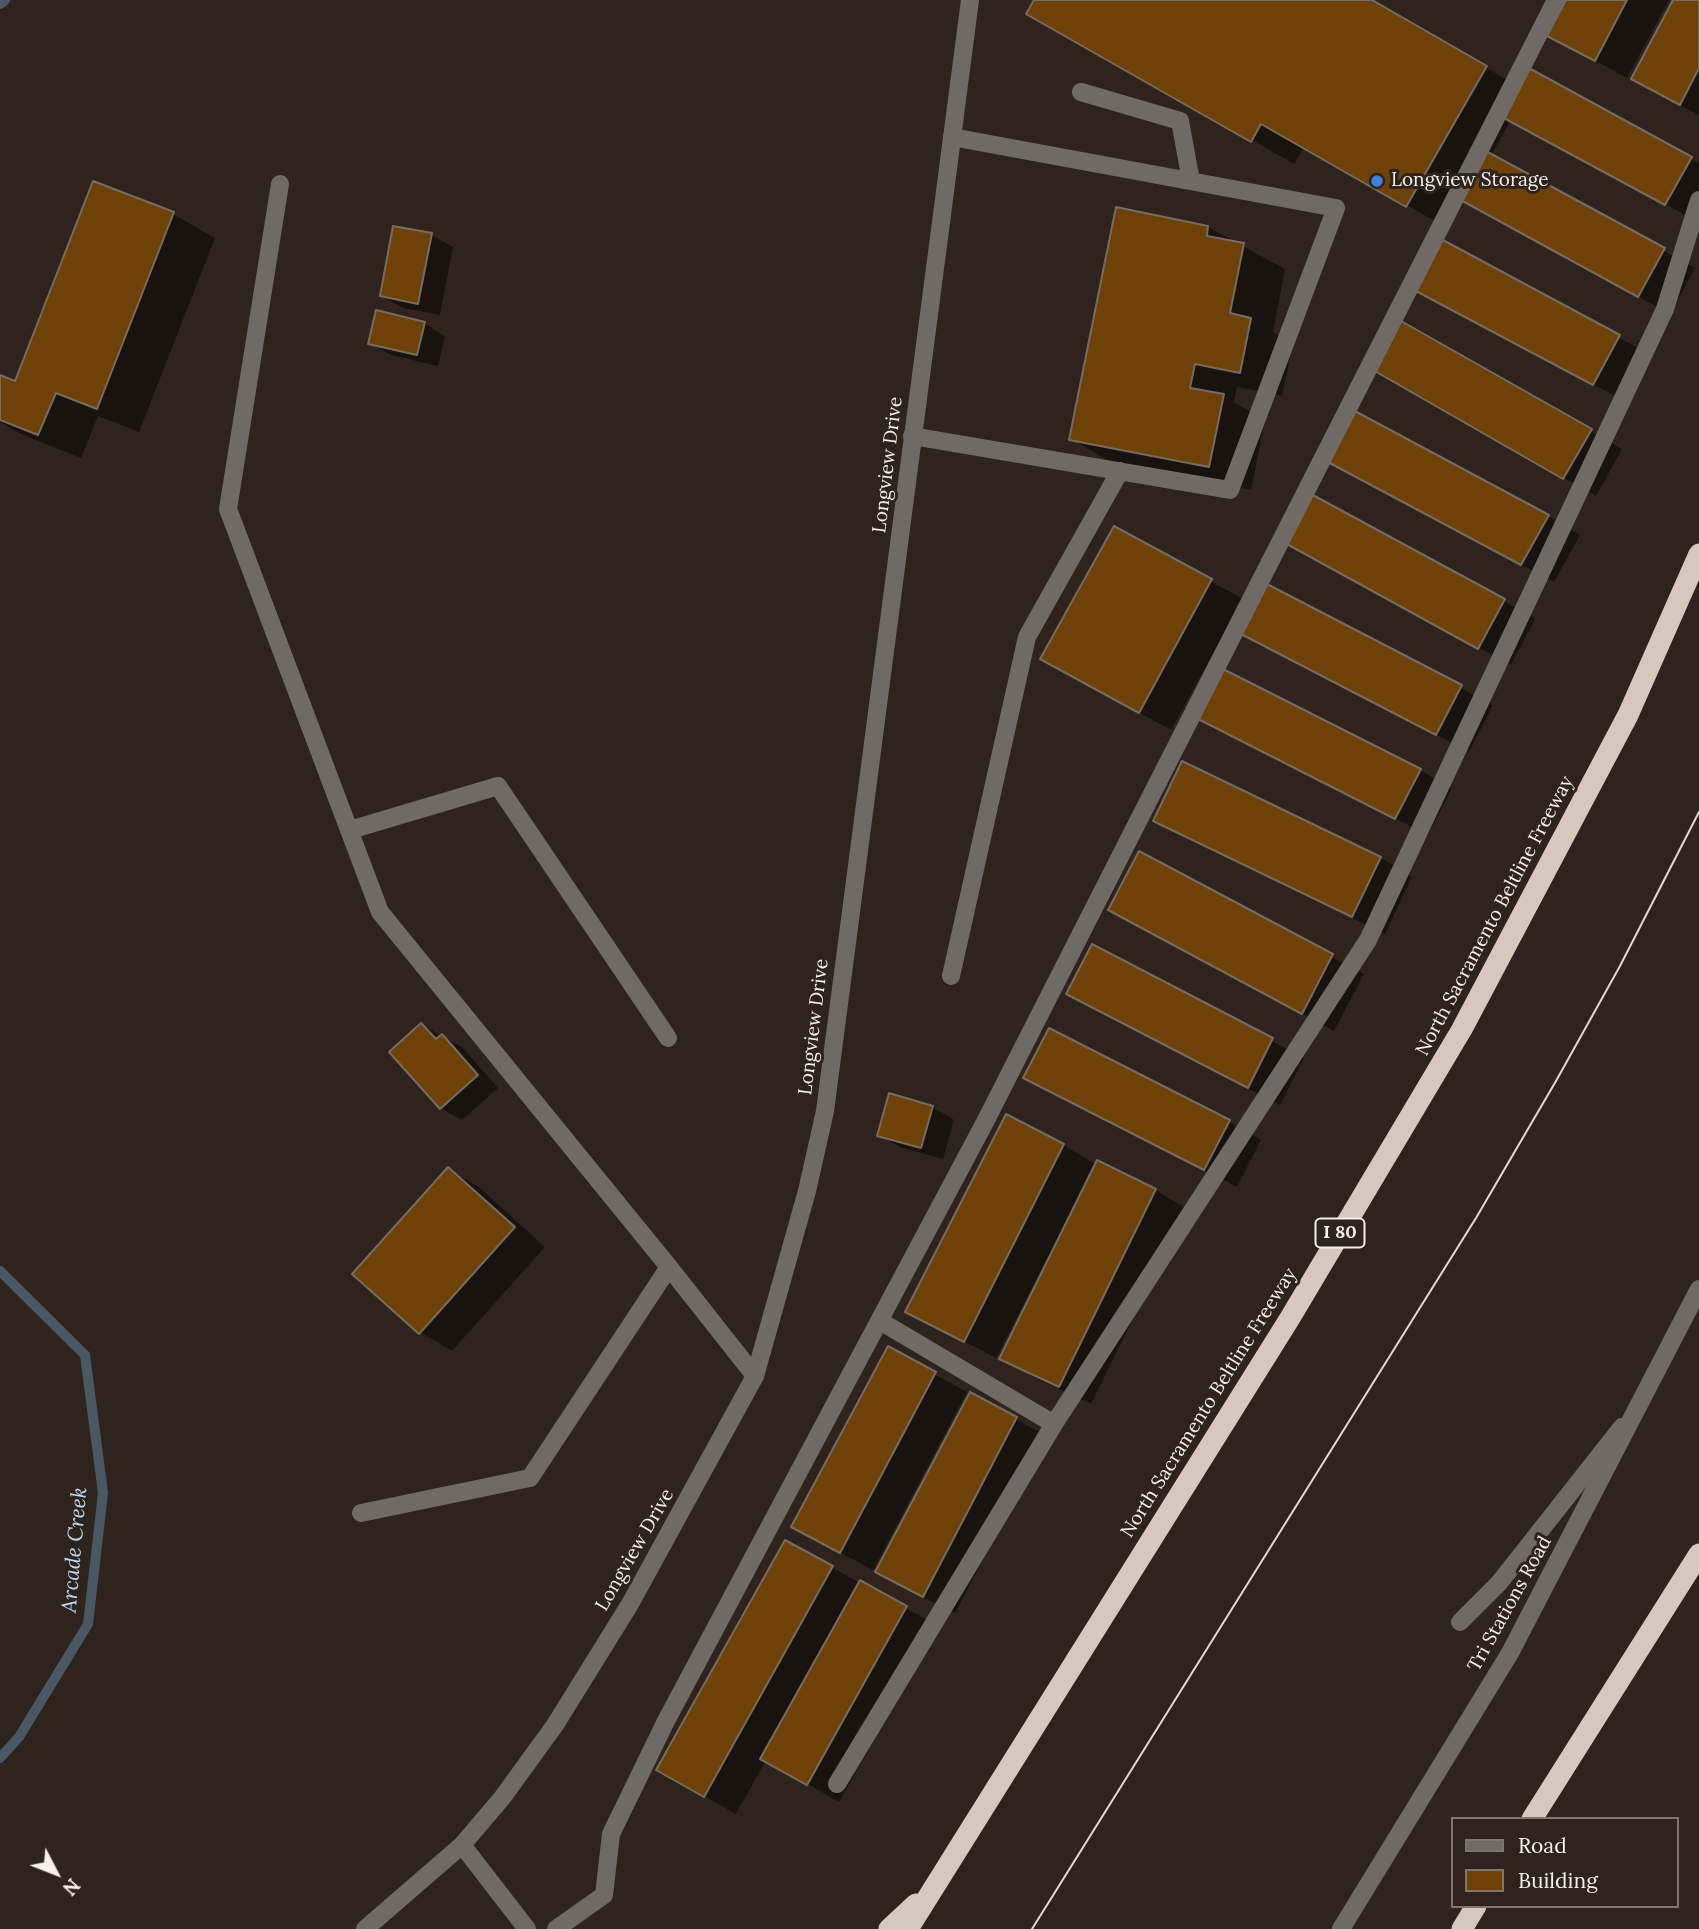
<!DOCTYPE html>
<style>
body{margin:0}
#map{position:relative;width:1699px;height:1929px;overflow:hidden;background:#2e241d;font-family:Lora,serif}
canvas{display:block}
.legend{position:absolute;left:1451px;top:1817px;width:228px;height:91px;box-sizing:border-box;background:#2e241d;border:2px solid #7e756f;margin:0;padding:9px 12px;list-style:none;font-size:21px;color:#f6eee9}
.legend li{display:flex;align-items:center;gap:14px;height:35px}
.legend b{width:35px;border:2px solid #7e756f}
.north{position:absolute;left:21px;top:1838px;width:70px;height:70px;-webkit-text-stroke:5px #2e241d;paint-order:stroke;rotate:132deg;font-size:19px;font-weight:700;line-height:28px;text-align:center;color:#f6eee9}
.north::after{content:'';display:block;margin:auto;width:24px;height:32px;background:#f6eee9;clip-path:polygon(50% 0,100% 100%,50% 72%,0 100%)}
</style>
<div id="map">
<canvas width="1699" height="1929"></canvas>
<ul class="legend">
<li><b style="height:9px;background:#6f6a66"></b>Road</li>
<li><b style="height:19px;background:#6e4108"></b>Building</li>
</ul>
<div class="north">N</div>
</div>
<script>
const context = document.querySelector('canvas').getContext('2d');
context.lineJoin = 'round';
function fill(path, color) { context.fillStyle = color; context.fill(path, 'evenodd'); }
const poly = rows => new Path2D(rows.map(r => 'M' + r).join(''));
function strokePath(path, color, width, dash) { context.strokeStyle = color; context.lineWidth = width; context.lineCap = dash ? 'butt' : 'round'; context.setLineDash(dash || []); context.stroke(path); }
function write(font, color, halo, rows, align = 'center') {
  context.font = font + ' Lora,serif'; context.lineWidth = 6; context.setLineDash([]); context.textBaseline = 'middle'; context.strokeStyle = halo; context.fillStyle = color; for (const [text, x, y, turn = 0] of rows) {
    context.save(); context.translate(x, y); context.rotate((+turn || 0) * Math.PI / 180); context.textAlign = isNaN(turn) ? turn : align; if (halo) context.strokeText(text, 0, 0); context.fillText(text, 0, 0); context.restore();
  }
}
const shadow = poly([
 [1036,0,1368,0,1518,86,1527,70,1699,163,1698,222,1511,120,1491,155,1695,268,1670,314,1465,201,1449,229,1304,147,1294,164,1029,13],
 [1568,0,1669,0,1627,78,1549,35],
 [1674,0,1699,0,1699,115,1665,97],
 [173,214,215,238,139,432,98,416,81,458,23,435,0,422,0,377,16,383],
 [1208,227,1285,269,1273,332,1293,343,1282,396,1237,387,1234,402,1265,420,1251,490,1113,463,1071,439],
 [395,228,432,235,453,247,440,315,403,308,382,296],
 [1441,241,1651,355,1626,402,1448,307],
 [424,323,445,336,438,366,391,355,370,343],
 [1402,323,1622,449,1596,496,1375,370],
 [1360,479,1548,516,1580,535,1554,582],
 [1114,528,1243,599,1171,730,1074,677],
 [1319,561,1504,601,1535,619,1511,665],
 [1266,586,1493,705,1469,752,1241,632],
 [1200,718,1420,770,1452,788,1428,835,1232,736],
 [1183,763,1381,858,1412,877,1385,934,1187,839,1155,821],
 [1140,853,1364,974,1334,1031,1110,910],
 [1093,946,1304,1058,1280,1105,1100,1011],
 [422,1025,463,1048,498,1088,462,1120,441,1108],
 [1025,1077,1229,1122,1261,1140,1237,1187],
 [890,1096,933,1107,954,1120,943,1159,900,1147,879,1135],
 [1063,1145,1097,1165,1155,1190,1187,1209,1091,1404,1033,1377,1002,1358,1051,1258,1048,1257,996,1358,907,1311],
 [448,1169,480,1188,545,1247,452,1351,420,1332],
 [888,1349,967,1392,873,1570,826,1545],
 [971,1394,1048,1437,955,1613,909,1590],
 [786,1542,938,1626,839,1802,766,1760,736,1814,658,1770]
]);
const stream = poly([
 [0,4,5,0],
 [0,1271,85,1355,103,1493,88,1624,19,1737,0,1758]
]);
const building = poly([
 [1034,0,1372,0,1487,66,1406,207,1261,124,1251,142,1026,14,1034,0],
 [1566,0,1627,0,1595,61,1547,36,1566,0],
 [1673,0,1699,0,1699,68,1680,105,1631,79,1673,0],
 [1527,67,1692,157,1665,205,1500,116,1527,67],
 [1484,150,1665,248,1638,297,1457,198,1484,150],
 [93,181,174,212,97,409,56,393,38,435,0,420,0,375,15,381,93,181],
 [1116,207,1208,226,1207,236,1244,243,1230,313,1251,318,1240,373,1195,364,1190,388,1224,394,1209,467,1069,440,1116,207],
 [393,226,432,233,418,304,380,296,393,226],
 [1441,239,1620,335,1593,385,1414,290,1441,239],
 [376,310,425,322,417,355,368,344,376,310],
 [1401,321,1592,429,1563,479,1373,370,1401,321],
 [1353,410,1549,515,1521,565,1326,461,1353,410],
 [1311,494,1505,599,1478,649,1285,543,1311,494],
 [1114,526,1212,579,1139,713,1040,659,1114,526],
 [1265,583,1462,685,1436,735,1239,633,1265,583],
 [1223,669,1421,769,1395,819,1198,719,1223,669],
 [1182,761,1381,857,1352,917,1153,821,1182,761],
 [1139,851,1333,954,1302,1014,1108,910,1139,851],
 [1092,944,1273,1038,1248,1088,1066,994,1092,944],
 [421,1023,436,1039,442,1034,478,1075,440,1109,389,1052,421,1023],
 [1049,1028,1230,1120,1204,1170,1023,1078,1049,1028],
 [889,1093,933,1106,921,1148,877,1136,889,1093],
 [1006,1114,1064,1144,964,1342,905,1312,1006,1114],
 [1097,1160,1156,1189,1059,1387,999,1359,1097,1160],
 [448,1167,515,1227,419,1334,352,1274,448,1167],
 [888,1346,936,1372,840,1553,791,1527,888,1346],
 [970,1392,1017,1417,923,1597,875,1572,970,1392],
 [785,1540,833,1566,704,1797,656,1770,785,1540],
 [860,1580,907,1606,807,1785,760,1759,860,1580]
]);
const service = poly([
 [1081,92,1180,121,1191,181],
 [280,184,228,509,380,912,669,1267,755,1376],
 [912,436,1230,490,1336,208,952,137],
 [350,830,498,786,668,1038],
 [951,976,1027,637,1120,471],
 [880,1321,1054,1424],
 [361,1513,530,1478,669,1267],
 [1460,1622,1499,1583,1622,1427],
 [837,1784,1054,1424,1368,940,1665,309,1699,200],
 [556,1929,604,1895,611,1834,666,1721,984,1124,1556,0]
]);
const minor = poly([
 [462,1845,527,1929],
 [1341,1929,1510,1653,1699,1289]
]);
const tertiary = poly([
 [365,1929,462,1845,502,1798,555,1725,630,1604,755,1376,807,1191,825,1111,970,0]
]);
const motorway = poly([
 [1532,1819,1699,1554],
 [889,1929,916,1904],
 [908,1929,1290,1318,1462,1029,1628,715,1699,554],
 [1462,1929,1476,1906]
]);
const tram = poly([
 [1032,1929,1476,1218,1556,1081,1620,966,1699,812]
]);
const markers = [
 [1377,181,7,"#3f7fe0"]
];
const shields = [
 [1340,1233,49]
];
const shieldNames = [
 ["I 80",1340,1233]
];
const poiNames = [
 ["Longview Storage",1391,181]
];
const streetNames = [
 ["Longview Drive",888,465,-83],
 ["North Sacramento Beltline Freeway",1495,916,-62],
 ["Longview Drive",814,1027,-83],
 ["North Sacramento Beltline Freeway",1209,1403,-58],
 ["Longview Drive",635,1550,-60],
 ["Tri Stations Road",1510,1604,-61]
];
const waterNames = [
 ["Arcade Creek",75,1550,-85]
];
fill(shadow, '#0007');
strokePath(stream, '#4a5865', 10);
fill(building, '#6e4108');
strokePath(building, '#766b61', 2);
strokePath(service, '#6f6a66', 18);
strokePath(minor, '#6f6a66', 18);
strokePath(tertiary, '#6f6a66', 18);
strokePath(motorway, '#d6c8be', 21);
strokePath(tram, '#e1d8d3', 2);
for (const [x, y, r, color] of markers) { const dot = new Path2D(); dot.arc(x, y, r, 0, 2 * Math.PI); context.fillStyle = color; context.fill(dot); strokePath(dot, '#2e241d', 2.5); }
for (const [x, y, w] of shields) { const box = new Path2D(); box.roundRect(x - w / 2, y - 14.5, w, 29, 5); context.fillStyle = '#2e241d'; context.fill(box); strokePath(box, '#f6eee9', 2); }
write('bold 18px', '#f6eee9', null, shieldNames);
write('19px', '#f6eee9', '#2e241d', poiNames, 'left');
write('19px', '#f6eee9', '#2e241d', streetNames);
write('italic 21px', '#bdd8f3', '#2e241d', waterNames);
</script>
